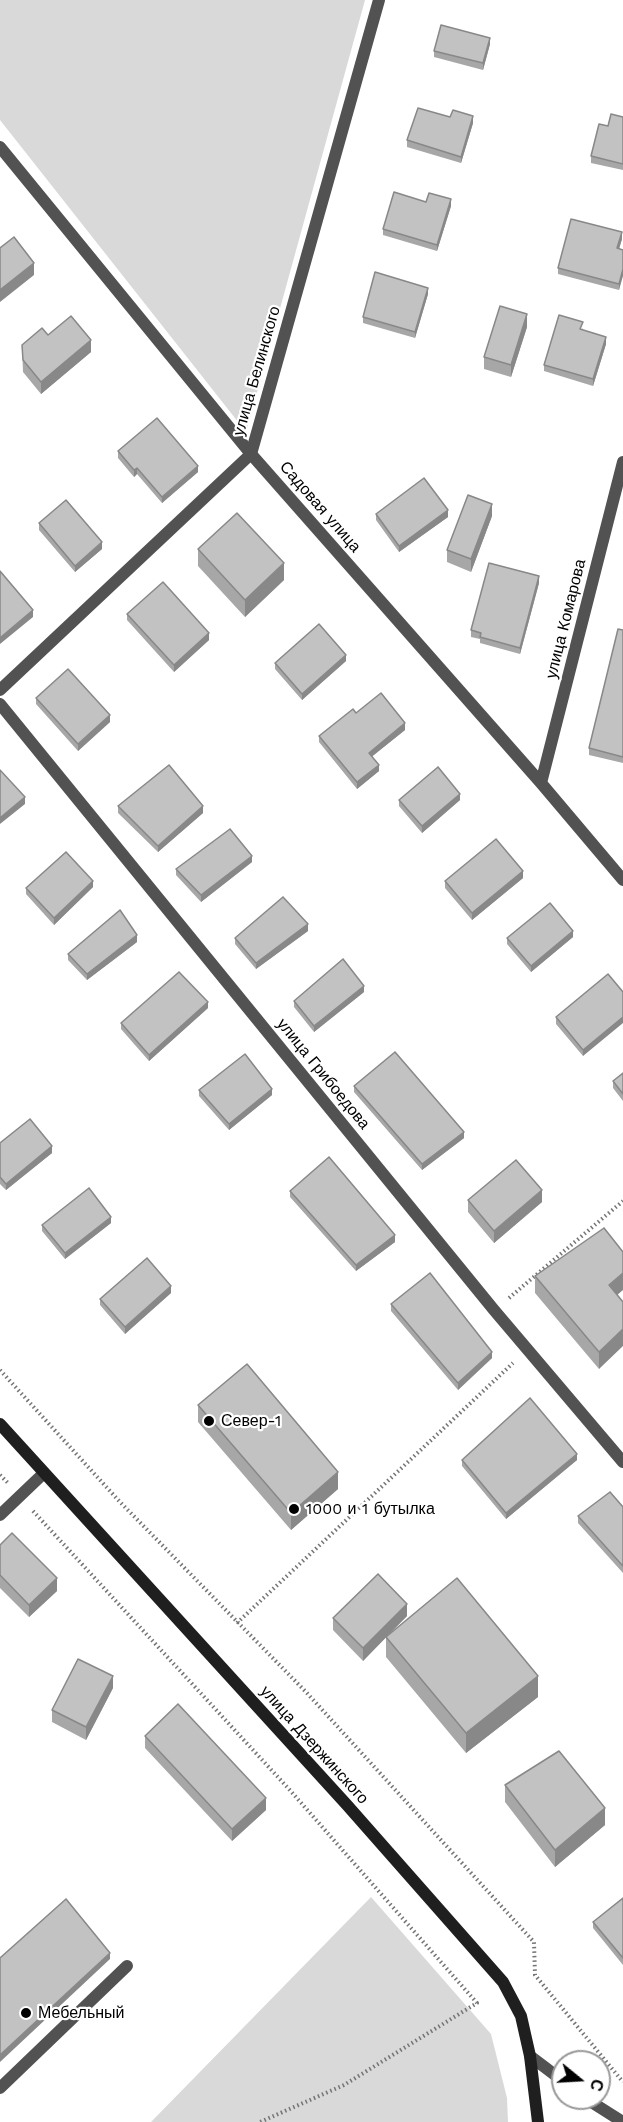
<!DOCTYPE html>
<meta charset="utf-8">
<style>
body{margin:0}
#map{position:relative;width:623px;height:2122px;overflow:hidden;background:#fff;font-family:"Work Sans",sans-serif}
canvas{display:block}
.north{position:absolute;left:551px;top:2050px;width:60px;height:60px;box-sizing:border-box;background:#fff;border:2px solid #999;border-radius:50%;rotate:108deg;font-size:16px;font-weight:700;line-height:24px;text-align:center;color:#000}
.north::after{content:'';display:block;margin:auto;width:21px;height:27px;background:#000;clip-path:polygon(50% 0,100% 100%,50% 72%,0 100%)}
</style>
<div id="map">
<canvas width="623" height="2122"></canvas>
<div class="north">С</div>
</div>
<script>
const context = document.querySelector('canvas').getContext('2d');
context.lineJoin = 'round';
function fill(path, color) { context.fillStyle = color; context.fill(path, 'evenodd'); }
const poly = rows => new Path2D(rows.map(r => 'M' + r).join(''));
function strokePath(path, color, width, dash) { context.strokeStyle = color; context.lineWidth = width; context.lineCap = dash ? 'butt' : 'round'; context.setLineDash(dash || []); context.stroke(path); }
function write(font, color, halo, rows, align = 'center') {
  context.font = font + ' "Work Sans",sans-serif'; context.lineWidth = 4.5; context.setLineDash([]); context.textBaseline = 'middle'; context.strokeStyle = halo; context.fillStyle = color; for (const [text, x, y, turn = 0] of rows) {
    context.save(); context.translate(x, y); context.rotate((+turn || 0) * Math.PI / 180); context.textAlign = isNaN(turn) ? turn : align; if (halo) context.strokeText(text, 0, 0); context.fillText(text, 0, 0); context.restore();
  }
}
const green = poly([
 [0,0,365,0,246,432,0,120],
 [371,1897,491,2034,507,2098,508,2122,151,2122]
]);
const path = poly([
 [509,1298,623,1201],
 [0,1370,120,1502,306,1692,534,1942,535,1975,623,2082],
 [0,1475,8,1483],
 [33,1511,288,1788,477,2003,344,2085,260,2122],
 [237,1623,513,1363]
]);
const service = poly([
 [530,2056,563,2081],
 [0,2088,127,1966],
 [585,2098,623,2122]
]);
const minor = poly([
 [0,147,251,454,541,783,623,880],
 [0,704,494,1310,623,1462],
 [541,783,623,462],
 [0,1515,44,1473]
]);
const tertiary = poly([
 [0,690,251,454,379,0]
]);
const secondary = poly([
 [0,1424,347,1805,503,1982,521,2016,530,2056,538,2122]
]);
const wall = poly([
 [490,44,483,70,434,57,434,51],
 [450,117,473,123,461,163,407,147,407,140],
 [623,117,623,170,591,163,591,156,608,126],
 [426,202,451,206,437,251,383,235,383,229],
 [622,239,619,249,623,250,619,290,558,274,558,268],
 [428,294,415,338,363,323,363,317],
 [527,327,511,377,484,369,484,357],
 [583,328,582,330,606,344,593,386,544,371,544,365],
 [48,335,91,352,41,394,23,372,22,345],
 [118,451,198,472,162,503,137,474,134,477,118,458],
 [376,514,448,517,399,552,376,520],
 [492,516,471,572,447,562,447,550],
 [39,523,102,549,75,572,39,530],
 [198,549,284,580,245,617,198,566],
 [539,583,520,654,480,643,480,639,471,637,471,630],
 [127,614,209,640,174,672,127,620],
 [623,630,623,763,589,755,589,748],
 [346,661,302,700,275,669,275,663],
 [36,698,110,722,78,751,36,704],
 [356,713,405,730,372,756,379,771,357,789,319,742,319,736],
 [399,800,460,800,422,833,399,806],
 [118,806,203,813,158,852,118,813],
 [252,862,201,902,176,875,176,869],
 [523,878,472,920,445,888,445,881],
 [93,887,54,925,26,894,26,888],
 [308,931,256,969,235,944,235,938],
 [573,937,531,972,507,944,507,938],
 [137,942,87,980,68,960,68,954],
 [608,974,583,1056,556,1024,556,1017],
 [364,992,314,1032,294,1007,294,1001],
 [208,1008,149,1061,121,1029,121,1023],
 [623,1073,623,1101,613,1088,613,1081],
 [354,1086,464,1138,422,1170,354,1092],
 [199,1090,272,1095,229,1130,199,1096],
 [0,1143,52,1153,6,1190,0,1184],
 [290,1191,395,1242,356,1271,290,1197],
 [468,1200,542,1202,494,1243,468,1212],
 [111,1223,65,1259,42,1231,42,1225],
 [535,1276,618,1295,599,1369,535,1293],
 [171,1293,125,1334,100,1305,100,1299],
 [391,1304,492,1358,458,1390,391,1311],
 [198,1405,338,1489,291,1530,198,1422],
 [462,1460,577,1460,506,1519,462,1466],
 [623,1507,623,1573,578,1523,578,1516],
 [0,1545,57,1591,29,1617,0,1588],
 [407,1616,387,1636,538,1697,466,1753,386,1657,386,1637,363,1661,333,1630,333,1618],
 [113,1688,86,1740,52,1722,52,1710],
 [145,1736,266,1810,232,1841,145,1748],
 [505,1785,605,1825,555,1867,505,1802],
 [623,1898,623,1965,593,1928,593,1922]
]);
const shadedWall = poly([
 [490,38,490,44,483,70,483,63],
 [473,116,473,123,461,163,461,157],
 [451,199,451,206,437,251,437,245],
 [622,232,622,239,617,255,617,248],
 [34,263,34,275,0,302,0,290],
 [623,269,623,276,619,290,619,284],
 [428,288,428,294,415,338,415,332],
 [527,314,527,327,511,377,511,365],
 [606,337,606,344,593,386,593,379],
 [91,340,91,352,41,394,41,382],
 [198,466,198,472,162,503,162,497],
 [137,468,137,474,134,477,134,470],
 [492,504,492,516,471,572,471,559],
 [448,510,448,517,399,552,399,546],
 [102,542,102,549,75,572,75,566],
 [284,563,284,580,245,617,245,600],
 [539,576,539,583,520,654,520,648],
 [33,610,33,617,0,644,0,638],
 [209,633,209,640,174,672,174,665],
 [346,655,346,661,302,700,302,694],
 [110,715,110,722,78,751,78,744],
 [405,723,405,730,369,759,369,753],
 [379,765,379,771,357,789,357,782],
 [460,794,460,800,422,833,422,826],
 [25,797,25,804,0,824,0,818],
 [203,806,203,813,158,852,158,846],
 [252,856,252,862,201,902,201,895],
 [523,871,523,878,472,920,472,913],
 [93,881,93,887,54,925,54,918],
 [308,924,308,931,256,969,256,963],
 [573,931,573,937,531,972,531,966],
 [137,935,137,942,87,980,87,974],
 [364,986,364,992,314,1032,314,1026],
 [208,1002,208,1008,149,1061,149,1055],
 [623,1017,623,1023,583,1056,583,1050],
 [272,1089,272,1095,229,1130,229,1124],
 [464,1132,464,1138,422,1170,422,1164],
 [52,1146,52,1153,6,1190,6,1184],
 [542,1190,542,1202,494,1243,494,1231],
 [111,1217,111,1223,65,1259,65,1253],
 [395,1235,395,1242,356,1271,356,1265],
 [623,1273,623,1290,609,1302,609,1285],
 [171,1286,171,1293,125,1334,125,1327],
 [623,1329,623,1346,599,1369,599,1352],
 [492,1352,492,1358,458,1390,458,1383],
 [577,1454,577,1460,506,1519,506,1513],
 [338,1472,338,1489,291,1530,291,1513],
 [57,1578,57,1591,29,1617,29,1605],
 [407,1604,407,1616,363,1661,363,1648],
 [113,1676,113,1688,86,1740,86,1727],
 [538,1676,538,1697,466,1753,466,1733],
 [266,1798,266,1810,232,1841,232,1829],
 [605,1808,605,1825,555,1867,555,1850],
 [110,1953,110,1959,0,2062,0,2055]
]);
const building = poly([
 [441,25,490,38,483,63,434,51,441,25],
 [418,108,450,117,453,110,473,116,461,157,407,140,418,108],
 [611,114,623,117,623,164,591,156,599,124,608,126,611,114],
 [394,192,426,202,429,193,451,199,437,245,383,229,394,192],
 [571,219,622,232,617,248,623,250,623,269,619,284,558,268,571,219],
 [14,237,34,263,0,290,0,248,14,237],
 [375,272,428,288,415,332,363,317,375,272],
 [500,306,527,314,511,365,484,357,500,306],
 [559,315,583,322,580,329,606,337,593,379,544,365,559,315],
 [71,316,91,340,41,382,23,360,22,345,42,328,48,335,71,316],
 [157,418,198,466,162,497,137,468,134,470,118,451,157,418],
 [424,478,448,510,399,546,376,514,424,478],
 [468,495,492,504,471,559,447,550,468,495],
 [66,500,102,542,75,566,39,523,66,500],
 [237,513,284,563,245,600,198,549,237,513],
 [489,563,539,576,520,648,480,637,481,633,471,630,489,563],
 [0,571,33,610,0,638,0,571],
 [163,582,209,633,174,665,127,614,163,582],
 [319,624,346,655,302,694,275,663,319,624],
 [618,629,623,630,623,757,589,748,618,629],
 [68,669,110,715,78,744,36,698,68,669],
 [381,693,405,723,369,753,379,765,357,782,319,736,353,709,356,713,381,693],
 [169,765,203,806,158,846,118,806,169,765],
 [438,767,460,794,422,826,399,800,438,767],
 [0,770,25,797,0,818,0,770],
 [230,829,252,856,201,895,176,869,230,829],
 [496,839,523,871,472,913,445,881,496,839],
 [66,852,93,881,54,918,26,888,66,852],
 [283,897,308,924,256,963,235,938,283,897],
 [550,903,573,931,531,966,507,938,550,903],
 [120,910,137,935,87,974,68,954,120,910],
 [343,959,364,986,314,1026,294,1001,343,959],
 [179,972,208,1002,149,1055,121,1023,179,972],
 [608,974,623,992,623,1017,583,1050,556,1017,608,974],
 [395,1052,464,1132,422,1164,354,1086,395,1052],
 [245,1054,272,1089,229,1124,199,1090,245,1054],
 [623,1073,623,1094,613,1081,623,1073],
 [30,1119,52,1146,6,1184,0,1177,0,1143,30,1119],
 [329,1157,395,1235,356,1265,290,1191,329,1157],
 [516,1160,542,1190,494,1231,468,1200,516,1160],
 [89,1188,111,1217,65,1253,42,1225,89,1188],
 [604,1228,623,1252,623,1273,609,1285,623,1302,623,1329,599,1352,535,1276,604,1228],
 [147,1258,171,1286,125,1327,100,1299,147,1258],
 [430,1273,492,1352,458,1383,391,1304,430,1273],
 [247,1364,338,1472,291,1513,198,1405,247,1364],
 [530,1398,577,1454,506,1513,462,1460,530,1398],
 [610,1492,623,1507,623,1566,578,1516,610,1492],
 [12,1533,57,1578,29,1605,0,1575,0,1545,12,1533],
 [378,1574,407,1604,363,1648,333,1618,378,1574],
 [457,1578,538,1676,466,1733,386,1637,457,1578],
 [78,1659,113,1676,86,1727,52,1710,78,1659],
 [178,1704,266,1798,232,1829,145,1736,178,1704],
 [559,1751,605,1808,555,1850,505,1785,559,1751],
 [623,1898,623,1958,593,1922,623,1898],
 [66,1899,110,1953,0,2055,0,1958,66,1899]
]);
const markers = [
 [209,1421,6,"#000"],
 [294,1509,6,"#000"],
 [26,2013,6,"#000"]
];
const streetNames = [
 ["улица Белинского",257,371,-74],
 ["Садовая улица",320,507,49],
 ["улица Комарова",566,619,-76],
 ["улица Грибоедова",323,1074,51],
 ["улица Дзержинского",314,1745,48]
];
const poiNames = [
 ["Север-1",221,1421],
 ["1000 и 1 бутылка",306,1509],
 ["Мебельный",38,2013]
];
fill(green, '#d9d9d9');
strokePath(path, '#747474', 4, [1.5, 3]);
strokePath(service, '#525252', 12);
strokePath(minor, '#525252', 12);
strokePath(tertiary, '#525252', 12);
strokePath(secondary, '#1f1f1f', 12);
fill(wall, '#a7a7a7');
fill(shadedWall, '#888');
fill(building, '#c2c2c2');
strokePath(building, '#888', 1.5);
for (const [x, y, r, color] of markers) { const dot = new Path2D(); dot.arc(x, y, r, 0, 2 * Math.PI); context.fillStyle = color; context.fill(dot); strokePath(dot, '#fff', 2); }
write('16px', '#000', '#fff', streetNames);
write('16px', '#000', '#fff', poiNames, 'left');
</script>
